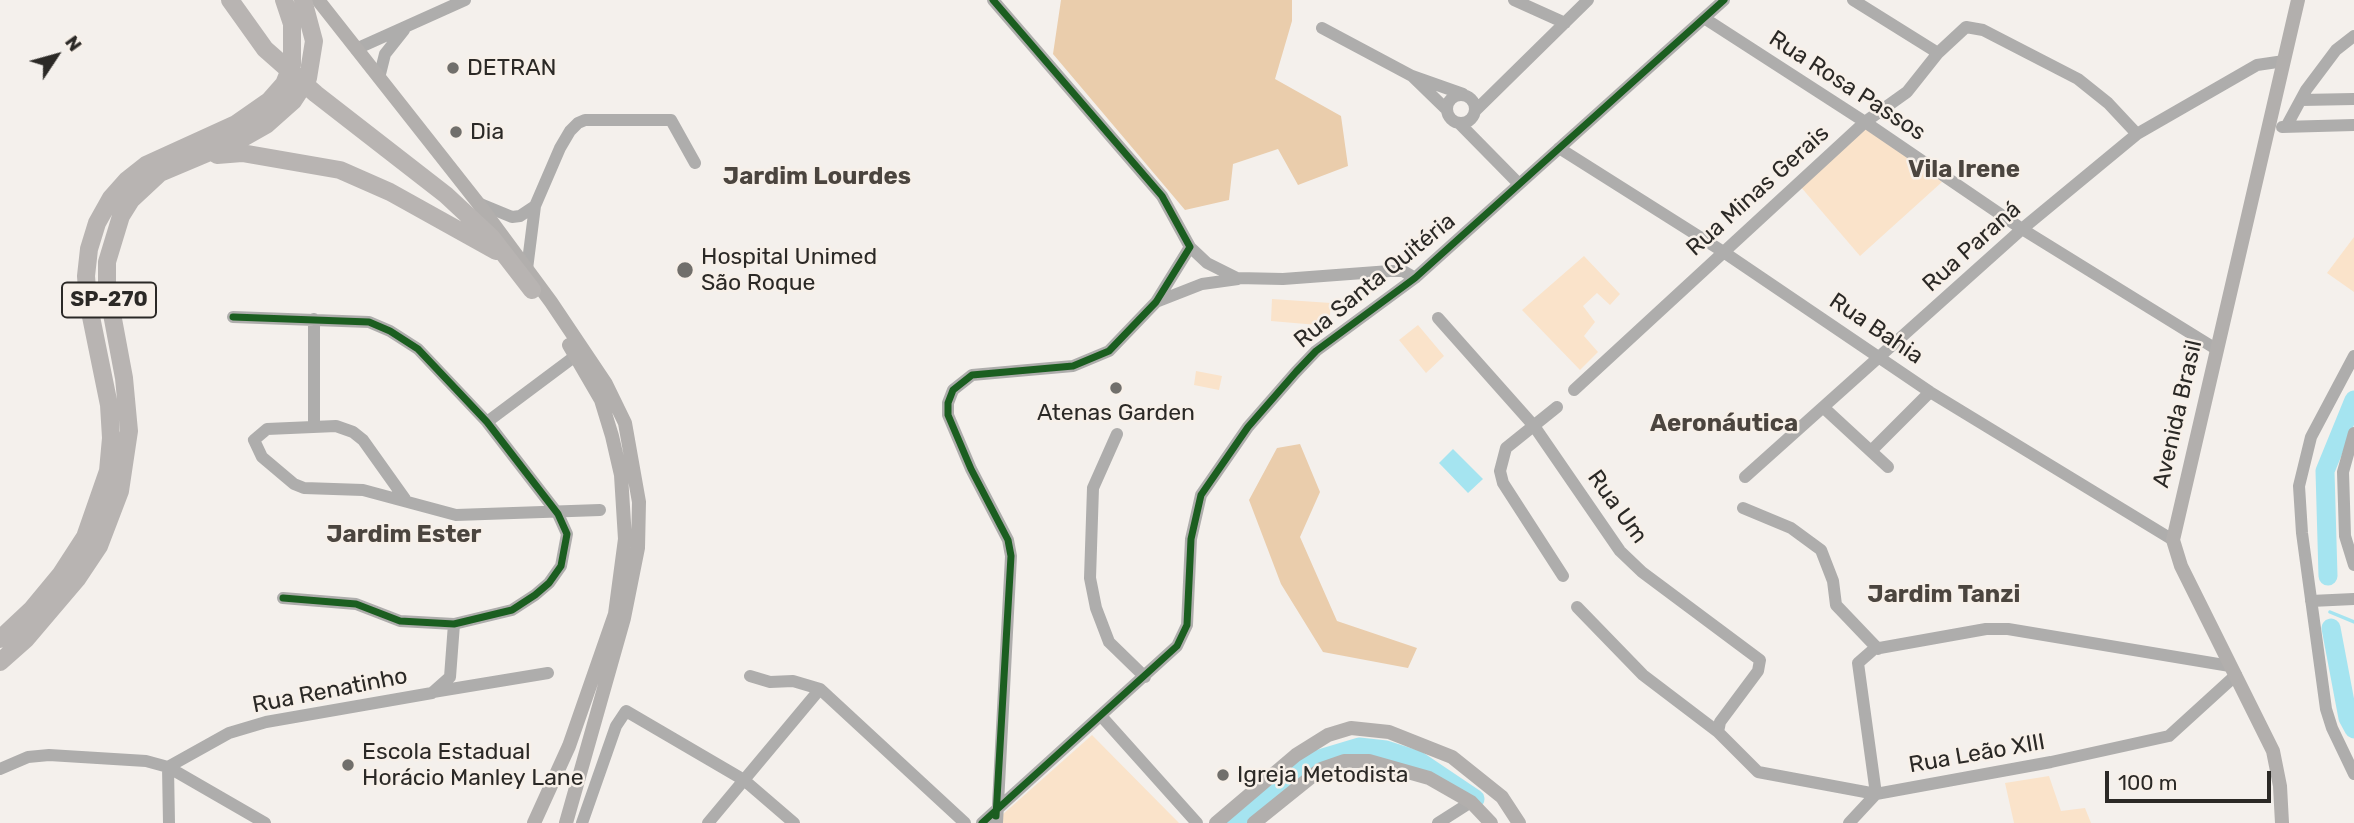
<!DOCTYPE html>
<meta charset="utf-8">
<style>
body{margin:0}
#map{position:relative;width:2354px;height:823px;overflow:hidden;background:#f4f0ec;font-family:Rubik,sans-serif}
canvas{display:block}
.north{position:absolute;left:21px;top:21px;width:70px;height:70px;-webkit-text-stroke:5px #f7f0e9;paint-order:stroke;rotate:54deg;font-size:19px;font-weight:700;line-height:28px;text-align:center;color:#2b2926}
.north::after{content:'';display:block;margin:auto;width:24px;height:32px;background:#2b2926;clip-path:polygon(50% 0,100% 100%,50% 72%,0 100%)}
.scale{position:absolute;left:2105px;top:771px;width:166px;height:32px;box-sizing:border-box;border:4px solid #2b2926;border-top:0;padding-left:9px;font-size:21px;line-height:24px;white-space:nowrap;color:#2b2926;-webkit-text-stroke:5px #f7f0e9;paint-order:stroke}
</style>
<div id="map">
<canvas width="2354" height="823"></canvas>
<div class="north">N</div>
<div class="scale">100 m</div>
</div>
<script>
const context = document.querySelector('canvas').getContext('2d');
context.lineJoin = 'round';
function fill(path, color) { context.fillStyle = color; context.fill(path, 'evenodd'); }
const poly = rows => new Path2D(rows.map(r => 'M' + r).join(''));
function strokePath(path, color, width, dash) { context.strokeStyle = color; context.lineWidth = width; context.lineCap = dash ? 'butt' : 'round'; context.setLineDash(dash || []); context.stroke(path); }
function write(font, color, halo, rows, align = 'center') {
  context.font = font + ' Rubik,sans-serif'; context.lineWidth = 5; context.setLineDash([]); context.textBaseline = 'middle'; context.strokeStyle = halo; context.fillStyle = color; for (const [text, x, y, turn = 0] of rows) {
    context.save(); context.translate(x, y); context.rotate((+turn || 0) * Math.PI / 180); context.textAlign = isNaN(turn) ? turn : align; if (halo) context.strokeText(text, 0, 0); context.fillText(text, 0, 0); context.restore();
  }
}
const green = poly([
 [1865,128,1942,182,1860,256,1800,186],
 [2354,237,2354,292,2327,273],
 [1584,256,1620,294,1610,305,1597,293,1583,306,1595,322,1584,336,1598,352,1580,370,1522,310],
 [1272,299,1331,303,1329,326,1271,321],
 [1418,325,1444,356,1426,373,1399,340],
 [1196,371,1222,376,1219,390,1194,385],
 [1092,735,1179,823,993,823],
 [2049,776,2061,811,2085,808,2091,823,2014,823,2005,783]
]);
const forest = poly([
 [1061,0,1292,0,1292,21,1275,79,1341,116,1348,166,1298,185,1278,149,1233,164,1229,200,1185,210,1053,54],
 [1300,444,1320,492,1300,537,1337,621,1417,648,1408,668,1323,652,1281,584,1249,500,1277,448]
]);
const water = poly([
 [1453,449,1483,479,1468,493,1439,463]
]);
const stream = poly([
 [2330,612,2354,622]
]);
const river = poly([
 [2328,576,2325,471,2354,400],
 [2331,628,2348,718,2354,729],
 [1234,823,1309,762,1359,747,1386,750,1417,760,1475,799]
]);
const minor = poly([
 [993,0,1162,196,1190,247,1156,302,1109,351,1073,366,972,375,953,390,948,403,948,415,971,469,1008,540,1011,556,997,823],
 [1514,0,1565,23],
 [1853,0,1938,53],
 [1704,18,1865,122,2022,229,2216,349],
 [1322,28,1412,76,1463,94],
 [356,49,465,0],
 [1412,76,1447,110],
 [379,78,385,54,404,30],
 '1447 109a14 14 0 1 1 28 0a14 14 0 1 1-28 0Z',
 [2301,100,2354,99],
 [1475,111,1588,0],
 [1459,123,1519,184],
 [2282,127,2354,125],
 [2286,127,2306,90,2336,50,2354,36],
 [1559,148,1722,251,1930,392,2173,540],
 [478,203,512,217,520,216,535,206],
 [1190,247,1207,263,1237,278,1283,279,1390,271,1403,271,1415,278],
 [527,269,535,206,560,148,570,131,578,123,585,120,671,120,695,163],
 [1156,302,1202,284,1238,279],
 [233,317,369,322,390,331,418,349,487,422,558,514,567,534,561,566,549,583,535,595,512,610,454,624,400,621,356,604,283,598],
 [1438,318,1534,426,1620,551,1642,572,1760,660,1758,671,1720,722,1718,732],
 [2354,356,2311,437,2299,486,2302,533,2326,709,2332,728,2354,774],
 [1574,390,1865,122,1907,92,1938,53,1966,27,1983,30,2078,79,2108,103,2137,134],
 [1557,407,1506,448,1500,471,1503,483,1563,576],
 [1824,408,1888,467],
 [487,422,582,351],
 [314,427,314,319],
 [2354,433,2343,472,2345,536,2354,565],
 [1117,434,1093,488,1090,578,1096,608,1109,642,1145,677],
 [1871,451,1930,392],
 [1745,477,2022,229,2137,134,2257,65,2284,61],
 [405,499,363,440,353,432,336,426,267,429,254,440,262,457,294,484,304,488,363,490,456,515,600,510],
 [1743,508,1791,528,1821,550,1833,581,1836,605,1878,649],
 [2311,601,2354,599],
 [1577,607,1643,675,1718,732,1758,772,1876,794,2051,762,2169,736,2236,675],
 [750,676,770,682,793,681,820,689,965,823],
 [433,692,548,673],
 [1102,717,1197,823],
 [168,767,229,733,266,722,432,693,450,677,454,624],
 [168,767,169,823],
 [0,769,28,757,49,755,146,761,168,767,265,823],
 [1876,794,1858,663,1874,649,1986,629,2008,629,2230,666],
 [582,823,616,726,626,711,744,780,794,823],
 [708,823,820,689],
 [982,823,1177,646,1187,625,1191,539,1201,495,1248,427,1296,372,1316,351,1415,278,1724,0],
 [1438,823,1471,802],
 [1849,823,1876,794]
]);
const major = poly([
 [318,0,478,203,551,302,606,384,625,423,639,502,638,548,624,618,566,823],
 [534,823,569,746,615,614,625,539,621,475,612,436,601,400,569,345],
 [1216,823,1296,755,1328,735,1351,728,1389,732,1452,757,1502,797,1519,823],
 [1254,823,1321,769,1344,761,1369,761,1429,778,1471,802,1491,823],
 [2282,823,2280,786,2273,751,2181,566,2173,540,2298,0]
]);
const highway = poly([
 [230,0,265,49,316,94,446,195,491,237,532,290],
 [217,155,242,153,340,170,390,192,496,251],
 [0,639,32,609,61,574,85,537,108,471,111,438,109,405,88,302,86,276,89,249,97,223,111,198,127,180,146,165,236,124,269,101,284,84,292,64,292,24,284,0],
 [0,662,26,639,77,579,99,546,120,491,129,431,124,378,107,287,107,262,121,216,131,200,160,173,243,138,266,125,293,101,308,78,314,41,303,0]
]);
const cycleway = poly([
 [993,0,1162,196,1190,247,1156,302,1109,351,1073,366,972,375,953,390,948,403,948,415,971,469,1008,540,1011,556,996,816],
 [233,317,369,322,390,331,418,349,487,422,558,514,567,534,561,566,549,583,535,595,512,610,454,624,400,621,356,604,283,598],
 [982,823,1177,646,1187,625,1191,539,1201,495,1248,427,1296,372,1316,351,1415,278,1724,0]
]);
const markers = [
 [453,68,7,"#716f6b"],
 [456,132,7,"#716f6b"],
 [685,270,9,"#716f6b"],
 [1116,388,7,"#716f6b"],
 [348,765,7,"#716f6b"],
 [1223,775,7,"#716f6b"]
];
const shields = [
 [109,300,94]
];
const shieldNames = [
 ["SP-270",109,300]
];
const poiNames = [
 ["DETRAN",467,68],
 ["Dia",470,132],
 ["Hospital Unimed",701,257],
 ["São Roque",701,283],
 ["Atenas Garden",1116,413,"center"],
 ["Escola Estadual",362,752],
 ["Horácio Manley Lane",362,778],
 ["Igreja Metodista",1237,775]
];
const streetNames = [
 ["Rua Rosa Passos",1847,86,33],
 ["Rua Minas Gerais",1758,191,-42],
 ["Rua Paraná",1972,247,-42],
 ["Rua Santa Quitéria",1375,281,-39],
 ["Rua Bahia",1876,329,34],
 ["Avenida Brasil",2178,414,-77],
 ["Rua Um",1617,507,54],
 ["Rua Renatinho",330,691,-11],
 ["Rua Leão XIII",1977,754,-10]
];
const neighbourhoodNames = [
 ["Vila Irene",1964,170],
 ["Jardim Lourdes",817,177],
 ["Aeronáutica",1724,424],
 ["Jardim Ester",404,535],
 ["Jardim Tanzi",1944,595]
];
fill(green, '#fae3ca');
fill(forest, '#eacdac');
fill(water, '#a5e4f0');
strokePath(stream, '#a5e4f0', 3.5);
strokePath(river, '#a5e4f0', 19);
strokePath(minor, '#aeadac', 12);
strokePath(major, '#b2afad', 14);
strokePath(highway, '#b8b4b2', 18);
strokePath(cycleway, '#1b5e20', 7);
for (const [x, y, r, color] of markers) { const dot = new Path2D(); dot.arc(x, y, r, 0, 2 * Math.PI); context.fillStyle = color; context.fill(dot); strokePath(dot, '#f7f0e9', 2.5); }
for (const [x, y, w] of shields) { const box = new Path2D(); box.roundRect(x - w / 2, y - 17.5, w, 35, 5); context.fillStyle = '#f7f0e9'; context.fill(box); strokePath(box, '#2b2926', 2); }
write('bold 21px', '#2b2926', null, shieldNames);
write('23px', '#2b2926', '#f7f0e9', poiNames, 'left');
write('23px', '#2b2926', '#f7f0e9', streetNames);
write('bold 24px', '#4b453f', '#f7f0e9', neighbourhoodNames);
</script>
